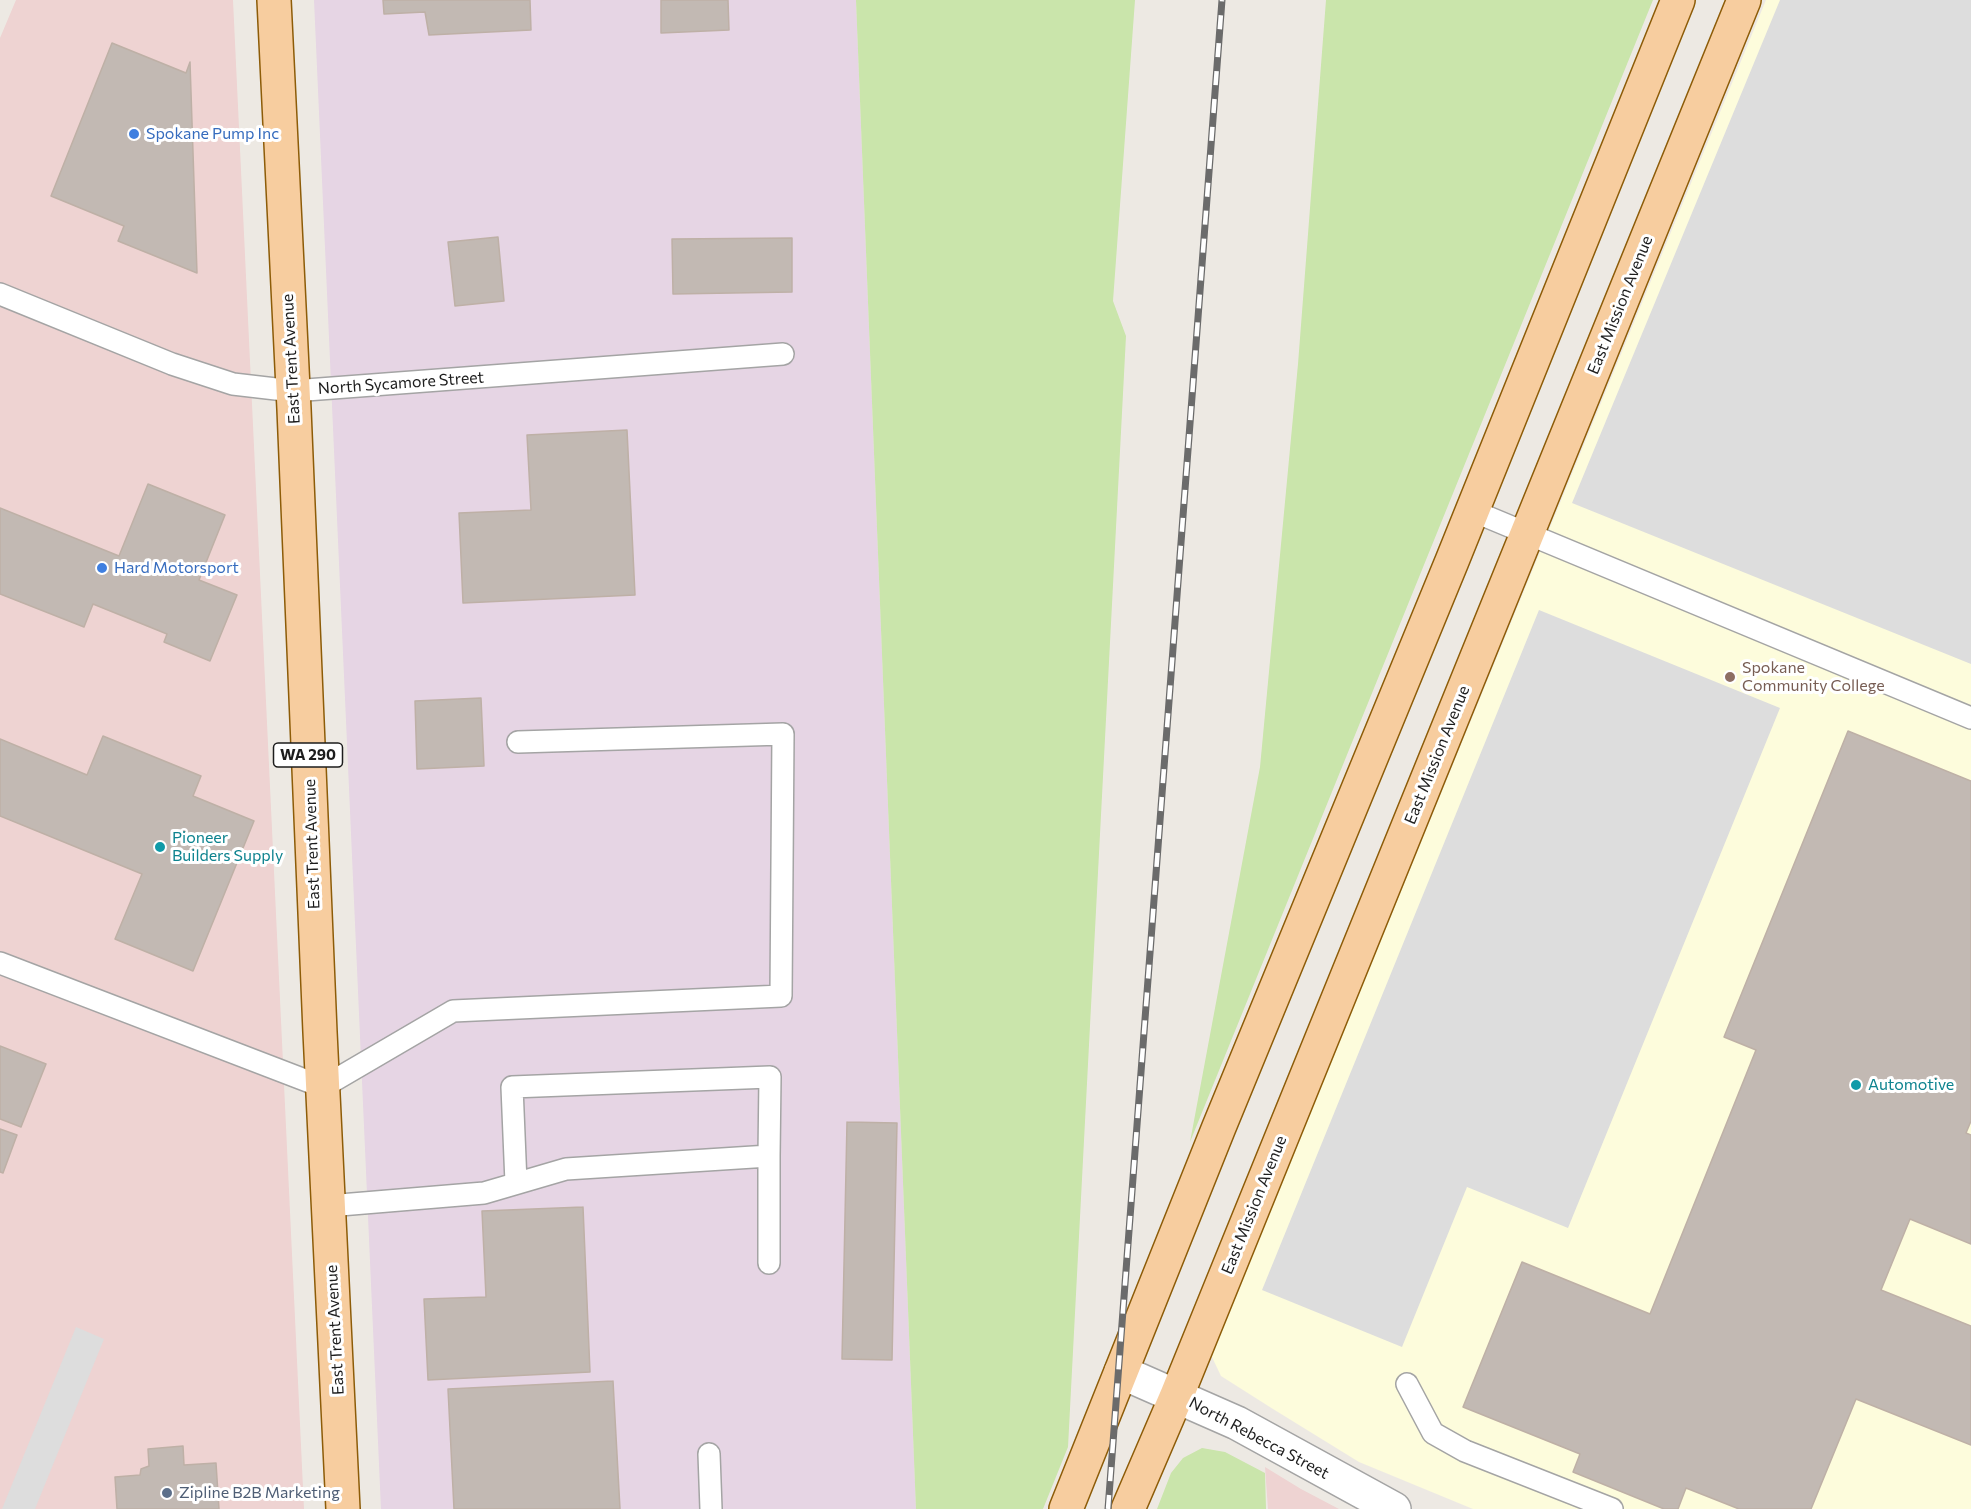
<!DOCTYPE html>
<style>
body{margin:0}
canvas{display:block;background:#ede9e3}
</style>
<canvas width="1971" height="1509"></canvas>
<script>
const context = document.querySelector('canvas').getContext('2d');
context.lineJoin = 'round';
function fill(path, color) { context.fillStyle = color; context.fill(path, 'evenodd'); }
const poly = rows => new Path2D(rows.map(r => 'M' + r).join(''));
function strokePath(path, color, width, dash) { context.strokeStyle = color; context.lineWidth = width; context.lineCap = dash ? 'butt' : 'round'; context.setLineDash(dash || []); context.stroke(path); }
function write(font, color, halo, rows, align = 'center') {
  context.font = font + ' Commissioner,sans-serif'; context.lineWidth = 6; context.setLineDash([]); context.textBaseline = 'middle'; context.strokeStyle = halo; context.fillStyle = color; for (const [text, x, y, turn = 0] of rows) {
    context.save(); context.translate(x, y); context.rotate((+turn || 0) * Math.PI / 180); context.textAlign = isNaN(turn) ? turn : align; if (halo) context.strokeText(text, 0, 0); context.fillText(text, 0, 0); context.restore();
  }
}
const commercial = poly([
 [16,0,233,0,304,1509,0,1509,0,38],
 [1265,1467,1301,1489,1339,1509,1268,1509]
]);
const industrial = poly([
 [314,0,856,0,916,1509,381,1509]
]);
const education = poly([
 [1766,0,1971,0,1971,1509,1473,1509,1359,1462,1273,1409,1221,1376,1211,1355]
]);
const grass = poly([
 [856,0,1135,0,1113,301,1126,336,1068,1447,1043,1509,916,1509],
 [1326,0,1653,0,1190,1142,1260,767,1298,364],
 [1202,1448,1225,1452,1265,1473,1266,1509,1157,1509,1171,1473,1183,1458]
]);
const parking = poly([
 [1780,0,1971,0,1971,664,1572,503],
 [1539,610,1780,708,1568,1228,1467,1187,1402,1347,1262,1290],
 [76,1327,104,1339,35,1509,2,1509]
]);
const building = poly([
 [383,0,530,0,531,30,429,35,425,12,384,14,383,0],
 [661,0,728,0,729,30,661,33,661,0],
 [112,43,186,73,190,62,197,273,118,241,124,226,51,196,112,43],
 [498,237,504,301,455,306,448,242,498,237],
 [792,238,792,292,673,294,672,239,792,238],
 [627,430,635,595,463,603,459,513,531,510,527,435,627,430],
 [148,484,225,515,199,580,237,595,210,661,164,642,167,634,93,604,84,627,0,594,0,508,119,556,148,484],
 [481,698,484,766,417,769,415,701,481,698],
 [1848,731,1971,781,1971,1121,1966,1133,1971,1135,1971,1244,1910,1219,1881,1290,1971,1326,1971,1445,1856,1399,1811,1509,1739,1509,1686,1488,1678,1509,1664,1509,1573,1472,1580,1454,1463,1407,1522,1262,1650,1314,1756,1050,1724,1037,1848,731],
 [103,736,201,776,193,796,254,821,193,971,115,939,142,874,0,816,0,739,87,775,103,736],
 [0,1046,46,1064,21,1127,0,1119,0,1046],
 [847,1122,897,1123,892,1360,842,1359,847,1122],
 [0,1129,17,1135,3,1173,0,1172,0,1129],
 [583,1207,590,1372,428,1380,424,1299,486,1297,482,1211,583,1207],
 [613,1381,620,1509,454,1509,448,1389,613,1381],
 [183,1446,184,1465,216,1463,219,1509,117,1509,115,1477,140,1475,141,1469,149,1466,148,1449,183,1446]
]);
const lane = poly([
 [0,294,172,364,233,384,293,391,783,354],
 [1473,511,1971,718],
 [0,963,323,1087,453,1011,781,996,783,734,518,742],
 [516,1183,512,1087,770,1077,769,1156],
 [328,1206,484,1193,566,1169,769,1156,769,1263],
 [1407,1384,1433,1433,1465,1451,1612,1509],
 [709,1454,711,1509]
]);
const street = poly([
 [1121,1372,1237,1423,1394,1509]
]);
const primary = poly([
 [274,0,294,409,320,1032,343,1509],
 [1066,1509,1219,1127,1452,561,1678,0],
 [1128,1509,1177,1395,1744,0]
]);
const rail = poly([
 [1108,1509,1222,0]
]);
const markers = [
 [134,134,6,"#3f7fe0"],
 [102,568,6,"#3f7fe0"],
 [1730,677,6,"#8d6e63"],
 [160,847,6,"#0f9aa8"],
 [1856,1085,6,"#0f9aa8"],
 [167,1493,6,"#5c6f8a"]
];
const shields = [
 [308,755,69]
];
const shieldNames = [
 ["WA 290",308,755]
];
const shopNames = [
 ["Spokane Pump Inc",146,134],
 ["Hard Motorsport",114,568]
];
const streetNames = [
 ["East Mission Avenue",1620,305,-68],
 ["East Trent Avenue",291,359,-93],
 ["North Sycamore Street",401,383,-4],
 ["East Mission Avenue",1437,755,-68],
 ["East Trent Avenue",312,844,-92],
 ["East Mission Avenue",1254,1205,-68],
 ["East Trent Avenue",335,1330,-93],
 ["North Rebecca Street",1259,1438,28]
];
const educationNames = [
 ["Spokane",1742,668],
 ["Community College",1742,686]
];
const cultureNames = [
 ["Pioneer",172,838],
 ["Builders Supply",172,856],
 ["Automotive",1868,1085]
];
const serviceNames = [
 ["Zipline B2B Marketing",179,1493]
];
fill(commercial, '#eed3d2');
fill(industrial, '#e6d5e4');
fill(education, '#fdfcdc');
fill(grass, '#cae5ab');
fill(parking, '#ddd');
fill(building, '#c2b9b3');
strokePath(building, '#beb0a6', 1.5);
strokePath(lane, '#a4a4a4', 24);
strokePath(street, '#a4a4a4', 36);
strokePath(primary, '#8d5c08', 36);
strokePath(lane, '#fff', 21);
strokePath(street, '#fff', 33);
strokePath(primary, '#f7cd9f', 33);
strokePath(rail, '#6b6b6b', 7);
strokePath(rail, '#fff', 4.5, [14]);
for (const [x, y, r, color] of markers) { const dot = new Path2D(); dot.arc(x, y, r, 0, 2 * Math.PI); context.fillStyle = color; context.fill(dot); strokePath(dot, '#fff', 2); }
for (const [x, y, w] of shields) { const box = new Path2D(); box.roundRect(x - w / 2, y - 12, w, 24, 4.5); context.fillStyle = '#fff'; context.fill(box); strokePath(box, '#1d1d1d', 1.5); }
write('bold 15px', '#1d1d1d', null, shieldNames);
write('16px', '#366cbe', '#fff', shopNames, 'left');
write('16px', '#1d1d1d', '#fff', streetNames);
write('16px', '#785e54', '#fff', educationNames, 'left');
write('16px', '#0d838f', '#fff', cultureNames, 'left');
write('16px', '#4e5e75', '#fff', serviceNames, 'left');
</script>
